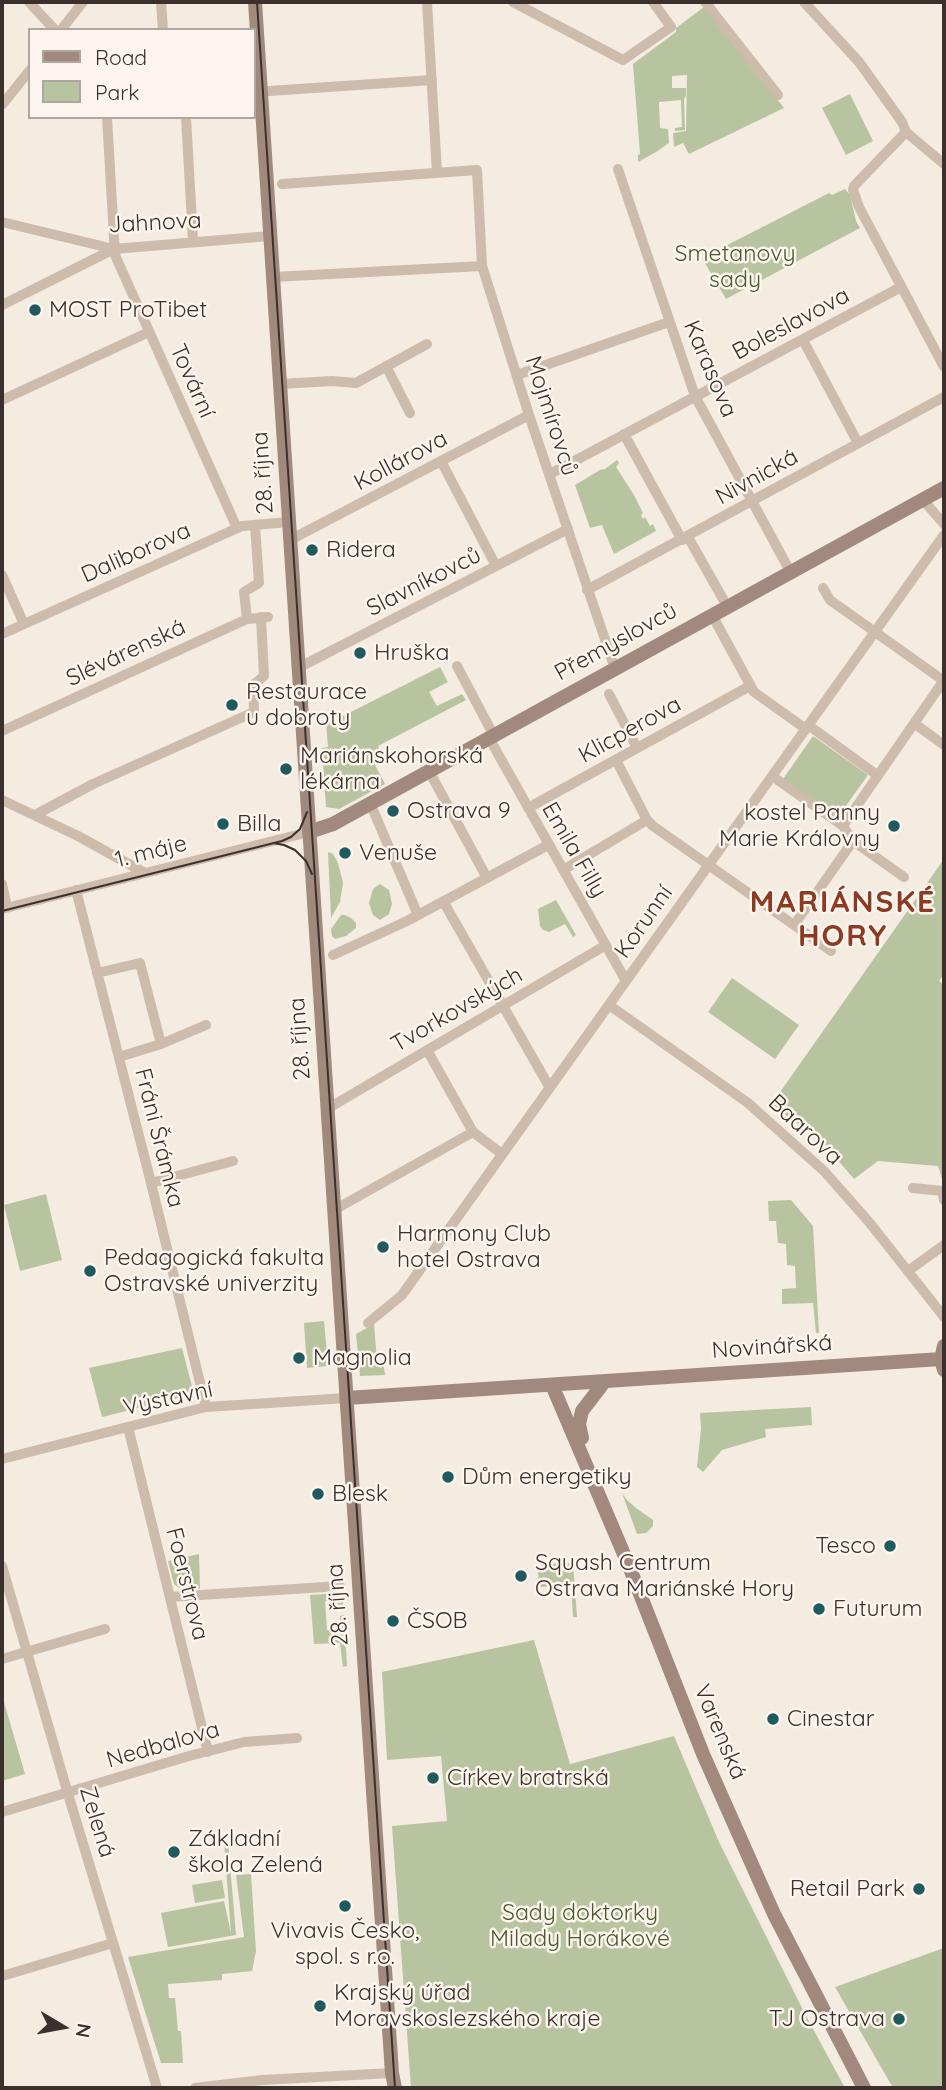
<!DOCTYPE html>
<meta charset="utf-8">
<style>
body{margin:0}
#map{position:relative;width:946px;height:2090px;overflow:hidden;background:#f4ebe1;font-family:Quicksand,sans-serif}
canvas{display:block}
.frame{position:absolute;inset:0;border:4px solid #3b302b;pointer-events:none}
.legend{position:absolute;left:28px;top:28px;width:228px;height:91px;box-sizing:border-box;background:#fbf5ee;border:2px solid #aea6a0;margin:0;padding:9px 12px;list-style:none;font-size:21px;color:#3b302b}
.legend li{display:flex;align-items:center;gap:14px;height:35px}
.legend b{width:35px;border:2px solid #aea6a0}
.north{position:absolute;left:28px;top:1992px;width:70px;height:70px;-webkit-text-stroke:5px #fbf5ee;paint-order:stroke;rotate:100deg;font-size:19px;font-weight:700;line-height:28px;text-align:center;color:#3b302b}
.north::after{content:'';display:block;margin:auto;width:24px;height:32px;background:#3b302b;clip-path:polygon(50% 0,100% 100%,50% 72%,0 100%)}
</style>
<div id="map">
<canvas width="946" height="2090"></canvas>
<div class="frame"></div>
<ul class="legend">
<li><b style="height:9px;background:#a18a7d"></b>Road</li>
<li><b style="height:19px;background:#b8c4a0"></b>Park</li>
</ul>
<div class="north">N</div>
</div>
<script>
const context = document.querySelector('canvas').getContext('2d');
context.lineJoin = 'round';
function fill(path, color) { context.fillStyle = color; context.fill(path, 'evenodd'); }
const poly = rows => new Path2D(rows.map(r => 'M' + r).join(''));
function strokePath(path, color, width, dash) { context.strokeStyle = color; context.lineWidth = width; context.lineCap = dash ? 'butt' : 'round'; context.setLineDash(dash || []); context.stroke(path); }
function write(font, color, halo, rows, align = 'center') {
  context.font = font + ' Quicksand,sans-serif'; context.lineWidth = 5; context.setLineDash([]); context.textBaseline = 'middle'; context.strokeStyle = halo; context.fillStyle = color; for (const [text, x, y, turn = 0] of rows) {
    context.save(); context.translate(x, y); context.rotate((+turn || 0) * Math.PI / 180); context.textAlign = isNaN(turn) ? turn : align; if (halo) context.strokeText(text, 0, 0); context.fillText(text, 0, 0); context.restore();
  }
}
const green = poly([
 [704,7,784,108,689,154,683,143,674,147,673,133,686,131,687,75,672,76,672,88,686,88,686,96,684,99,685,130,675,131,675,128,682,127,681,100,659,102,660,128,668,129,669,143,656,152,638,162,638,155,640,154,633,64,676,32,676,28],
 [850,94,873,141,846,155,822,108],
 [845,189,850,195,856,221,860,228,726,299,702,258,829,193,832,195],
 [617,460,619,463,616,467,634,495,643,513,641,515,643,519,645,517,650,526,653,524,656,531,614,554,602,525,590,528,575,485,600,470,605,469],
 [440,667,448,682,429,692,437,706,462,694,466,700,378,746,381,753,372,759,385,784,339,809,326,807,322,748,328,747,326,724,342,723,343,716],
 [813,736,868,775,838,817,783,779],
 [328,852,333,854,338,863,343,883,340,902,331,918],
 [944,859,944,974,939,981,944,985,944,1068,942,1071,944,1073,944,1185,938,1166,878,1161,854,1179,818,1137,771,1105],
 [380,884,389,890,392,904,389,914,380,920,373,915,369,903,373,889],
 [556,900,576,935,573,937,565,924,549,932,543,930,540,926,538,909],
 [341,915,345,915,351,918,356,923,356,928,346,936,335,939,332,936,331,929],
 [732,978,799,1025,775,1059,708,1012],
 [46,1194,62,1260,20,1271,4,1205],
 [791,1200,813,1226,819,1333,816,1333,813,1303,782,1304,782,1289,796,1288,795,1266,787,1265,786,1244,778,1243,776,1221,769,1221,768,1201],
 [324,1321,328,1366,307,1368,304,1323],
 [374,1324,377,1360,384,1367,385,1375,360,1376,356,1334],
 [182,1348,194,1394,102,1417,89,1368],
 [811,1407,812,1425,765,1429,766,1437,722,1450,703,1472,697,1467,701,1429,700,1413],
 [622,1493,626,1499,636,1508,653,1520,653,1526,646,1533,637,1534],
 [199,1554,200,1589,179,1588,174,1584,168,1561],
 [573,1563,577,1617,573,1617,571,1585,541,1587,539,1584,538,1571,539,1567,544,1564],
 [342,1593,344,1611,339,1611,337,1600,325,1601,327,1630,339,1629,340,1616,344,1615,347,1666,343,1667,340,1643,314,1644,310,1595],
 [534,1640,570,1764,674,1736,719,1842,805,2014,845,2088,411,2088,392,1826,447,1821,441,1756,387,1760,382,1672],
 [704,1686,706,1686,710,1701,718,1716,718,1723,722,1732,728,1739,730,1748,736,1754,730,1762,704,1697],
 [2,1695,25,1774,2,1781],
 [224,1841,228,1841,236,1935,168,1947,161,1913,224,1901,231,1933],
 [251,1874,256,1951,252,1971,222,1974,222,1980,168,1984,169,1998,175,1998,178,2031,181,2031,183,2063,161,2063,128,1957,244,1937,236,1875],
 [222,1880,225,1898,195,1903,192,1885],
 [944,1948,944,2088,893,2088,835,1987]
]);
const street = poly([
 [29,2,55,30],
 [161,2,163,30],
 [427,2,437,173],
 [513,2,623,60,671,27,653,2],
 [705,2,778,95],
 [804,2,859,62,902,122,906,132,944,164],
 [61,30,83,2],
 [254,92,432,80],
 [2,105,30,70],
 [107,117,115,255,237,528],
 [186,117,193,241],
 [906,132,854,186,853,190,859,207,944,367],
 [618,169,695,396,791,573],
 [282,184,477,170,482,266,529,415,615,669],
 [2,222,114,249,270,236],
 [273,277,482,266],
 [2,305,114,249],
 [803,340,858,443],
 [386,366,410,413],
 [517,375,669,322],
 [280,384,332,381,356,383,427,344],
 [2,400,149,332],
 [624,434,682,540],
 [441,461,496,566],
 [550,474,901,287],
 [923,500,944,524],
 [688,537,723,599],
 [290,540,529,415],
 [2,575,24,624],
 [823,588,830,600,944,681],
 [587,590,944,397],
 [712,615,754,692,806,729],
 [247,619,244,592,259,583,255,525],
 [2,634,242,526,289,522],
 [457,666,494,736],
 [298,668,568,529],
 [609,694,637,748],
 [915,724,944,745],
 [808,725,877,775],
 [2,731,247,619,268,617],
 [489,738,626,981],
 [616,760,647,820,653,826,831,951],
 [429,771,487,878],
 [772,776,843,826,853,841,904,877],
 [2,800,78,836,145,873],
 [370,803,418,915],
 [528,808,750,686],
 [35,815,93,784,254,712,253,685,264,676,261,617],
 [843,826,944,680],
 [563,870,647,820],
 [2,884,7,907],
 [76,890,148,1171,206,1407],
 [443,901,550,1088],
 [2,909,309,832],
 [794,925,853,841],
 [333,955,407,921,548,845],
 [97,973,140,963,161,1044],
 [609,1005,748,1103,824,1171,869,1222,944,1317],
 [427,1050,473,1132,502,1154],
 [119,1057,161,1044,206,1025],
 [327,1109,606,945],
 [151,1183,233,1161],
 [913,1188,942,1191,944,1200],
 [334,1210,473,1132],
 [908,1271,944,1245],
 [368,1323,402,1295,944,535],
 [128,1427,208,1752],
 [2,1459,206,1407,347,1398],
 [2,1566,68,1794,157,2088],
 [170,1597,340,1586],
 [2,1659,105,1629],
 [2,1812,189,1756,244,1742,297,1738],
 [2,1976,113,1943],
 [195,2088,262,2080,392,2073]
]);
const secondary = poly([
 [255,2,348,1420,392,2073,395,2088],
 [309,832,333,824,944,488],
 [944,1346,941,1359,944,1370],
 [552,1385,629,1566,703,1754,774,1914,864,2088],
 [347,1398,941,1359],
 [582,1438,579,1424,582,1411,605,1381]
]);
const tram = poly([
 [257,2,395,2088],
 [273,843,284,845,295,850,306,861,312,874],
 [2,911,282,841,291,837,300,829,307,812]
]);
const markers = [
 [35,310,7,"#1f5a5e"],
 [312,550,7,"#1f5a5e"],
 [360,653,7,"#1f5a5e"],
 [232,705,7,"#1f5a5e"],
 [286,769,7,"#1f5a5e"],
 [393,811,7,"#1f5a5e"],
 [223,824,7,"#1f5a5e"],
 [894,826,7,"#1f5a5e"],
 [345,853,7,"#1f5a5e"],
 [383,1247,7,"#1f5a5e"],
 [90,1271,7,"#1f5a5e"],
 [299,1358,7,"#1f5a5e"],
 [448,1477,7,"#1f5a5e"],
 [318,1494,7,"#1f5a5e"],
 [890,1546,7,"#1f5a5e"],
 [521,1576,7,"#1f5a5e"],
 [819,1609,7,"#1f5a5e"],
 [393,1621,7,"#1f5a5e"],
 [773,1719,7,"#1f5a5e"],
 [433,1778,7,"#1f5a5e"],
 [174,1852,7,"#1f5a5e"],
 [919,1889,7,"#1f5a5e"],
 [345,1906,7,"#1f5a5e"],
 [320,2006,7,"#1f5a5e"],
 [899,2019,7,"#1f5a5e"]
];
const streetNames = [
 ["Jahnova",155,223,-3],
 ["Boleslavova",791,324,-28],
 ["Karasova",710,369,67],
 ["Tovární",192,381,66],
 ["Mojmírovců",551,416,72],
 ["Kollárova",401,461,-28],
 ["28. října",263,473,-94],
 ["Nivnická",757,477,-29],
 ["Daliborova",136,553,-24],
 ["Slavníkovců",424,582,-27],
 ["Přemyslovců",616,642,-29],
 ["Slévárenská",126,653,-25],
 ["Klicperova",630,730,-29],
 ["Emila Filly",574,850,60],
 ["1. máje",151,852,-14],
 ["Korunní",644,922,-55],
 ["Tvorkovských",457,1010,-30],
 ["28. října",300,1039,-94],
 ["Baarova",805,1130,43],
 ["Fráni Šrámka",159,1138,76],
 ["Novinářská",772,1347,-4],
 ["Výstavní",168,1399,-12],
 ["Foerstrova",187,1584,76],
 ["28. října",338,1605,-94],
 ["Varenská",720,1732,67],
 ["Nedbalova",163,1745,-16],
 ["Zelená",97,1822,73]
];
const parkNames = [
 ["Smetanovy",735,254],
 ["sady",735,280],
 ["Sady doktorky",580,1913],
 ["Milady Horákové",580,1939]
];
const poiNames = [
 ["MOST ProTibet",49,310],
 ["Ridera",326,550],
 ["Hruška",374,653],
 ["Restaurace",246,692],
 ["u dobroty",246,718],
 ["Mariánskohorská",300,756],
 ["lékárna",300,782],
 ["Ostrava 9",407,811],
 ["kostel Panny",880,813,"right"],
 ["Marie Královny",880,839,"right"],
 ["Billa",237,824],
 ["Venuše",359,853],
 ["Harmony Club",397,1234],
 ["hotel Ostrava",397,1260],
 ["Pedagogická fakulta",104,1258],
 ["Ostravské univerzity",104,1284],
 ["Magnolia",313,1358],
 ["Dům energetiky",462,1477],
 ["Blesk",332,1494],
 ["Tesco",876,1546,"right"],
 ["Squash Centrum",535,1563],
 ["Ostrava Mariánské Hory",535,1589],
 ["Futurum",833,1609],
 ["ČSOB",407,1621],
 ["Cinestar",787,1719],
 ["Církev bratrská",447,1778],
 ["Základní",188,1839],
 ["škola Zelená",188,1865],
 ["Retail Park",905,1889,"right"],
 ["Vivavis Česko,",345,1931,"center"],
 ["spol. s r.o.",345,1957,"center"],
 ["Krajský úřad",334,1993],
 ["Moravskoslezského kraje",334,2019],
 ["TJ Ostrava",885,2019,"right"]
];
const districtNames = [
 ["MARIÁNSKÉ",843,903],
 ["HORY",843,937]
];
fill(green, '#b8c4a0');
strokePath(street, '#cdbbac', 10);
strokePath(secondary, '#a18a7d', 14);
strokePath(tram, '#3b302b', 2);
for (const [x, y, r, color] of markers) { const dot = new Path2D(); dot.arc(x, y, r, 0, 2 * Math.PI); context.fillStyle = color; context.fill(dot); strokePath(dot, '#fbf5ee', 2.5); }
write('23px', '#3b302b', '#fbf5ee', streetNames);
write('23px', '#4a5a2e', '#fbf5ee', parkNames);
write('23px', '#3b302b', '#fbf5ee', poiNames, 'left');
context.letterSpacing = '2px';
write('bold 30px', '#8c3b22', '#fbf5ee', districtNames);
context.letterSpacing = '0px';
</script>
